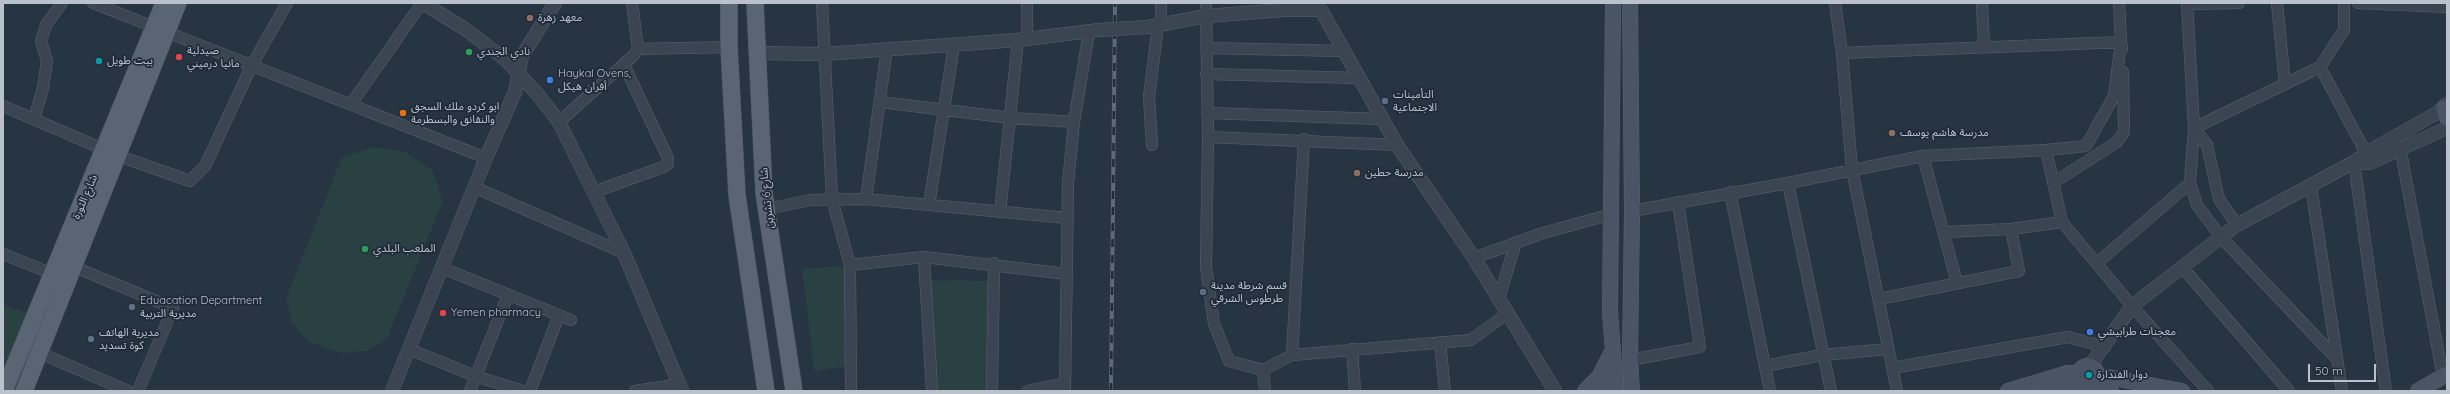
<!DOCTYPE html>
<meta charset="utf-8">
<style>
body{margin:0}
#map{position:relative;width:2450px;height:394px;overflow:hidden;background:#273442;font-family:Quicksand,sans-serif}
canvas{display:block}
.frame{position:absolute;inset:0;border:4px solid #b8c1cc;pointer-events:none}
.scale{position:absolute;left:2308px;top:364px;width:68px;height:18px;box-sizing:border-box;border:2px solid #b8c1cc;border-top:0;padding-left:5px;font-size:12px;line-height:14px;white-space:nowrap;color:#b8c1cc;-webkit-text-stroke:3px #202a38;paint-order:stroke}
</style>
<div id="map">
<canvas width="2450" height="394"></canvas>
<div class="frame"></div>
<div class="scale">50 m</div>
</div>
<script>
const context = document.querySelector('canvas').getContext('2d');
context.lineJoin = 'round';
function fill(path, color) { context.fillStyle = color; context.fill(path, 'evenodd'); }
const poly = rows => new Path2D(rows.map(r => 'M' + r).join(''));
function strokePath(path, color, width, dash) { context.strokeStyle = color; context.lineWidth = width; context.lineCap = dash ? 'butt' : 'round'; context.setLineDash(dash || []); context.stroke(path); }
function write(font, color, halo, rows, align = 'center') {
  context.font = font + ' Quicksand,"Noto Sans Arabic",sans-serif'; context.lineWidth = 3.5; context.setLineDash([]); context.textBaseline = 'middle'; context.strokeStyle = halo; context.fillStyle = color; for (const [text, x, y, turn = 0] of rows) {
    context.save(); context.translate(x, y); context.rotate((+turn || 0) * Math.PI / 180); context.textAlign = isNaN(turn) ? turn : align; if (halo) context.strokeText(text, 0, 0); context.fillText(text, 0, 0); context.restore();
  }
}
const green = poly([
 [375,147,405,152,433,171,443,201,387,339,367,351,340,353,308,342,292,322,286,298,342,157],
 [844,266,849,366,814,371,802,269],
 [931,280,992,281,990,391,937,391],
 [3,305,27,313,3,376]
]);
const minor = poly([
 [93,3,486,158],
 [822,3,832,199,850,265,851,391],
 [1027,3,1027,39],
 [1161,3,1161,24],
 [1206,3,1208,137,1206,267,1214,324,1229,361,1263,370,1292,355,1471,340,1508,313],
 [1835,3,1842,53,1852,169,1897,391],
 [1982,3,1984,47],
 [2187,3,2194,128,2190,183,2197,205,2221,237,2337,359],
 [2277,3,2285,84],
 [2358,3,2447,7],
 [2187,4,2239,3],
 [1206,48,1344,51],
 [638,49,729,47],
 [1842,53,2121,42,2122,49],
 [2320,67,2366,153],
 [1206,74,1360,78],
 [880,102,1011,118,1074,122],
 [351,104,422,3],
 [3,106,119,156,190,181,205,166,252,65,287,3],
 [1207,113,1382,119],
 [34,119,43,88,47,61,41,41,46,25,62,3],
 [559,122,634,55,638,49,632,3],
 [2194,128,2320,67,2344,30,2344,3],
 [2194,128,2207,145,2219,199,2237,225],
 [1208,137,1397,145],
 [1152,145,1149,97,1158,25],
 [2400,147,2443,377],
 [1923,156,1957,283],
 [2354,162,2386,391],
 [1788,183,1831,391],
 [2053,183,2117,142,2124,132,2123,72],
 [2311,186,2342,391],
 [474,187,624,253],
 [594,192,663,167,668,164,668,158,624,65],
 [1730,192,1770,391],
 [866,199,887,49],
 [929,205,954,45],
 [767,209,810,200,866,199,1068,218],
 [1632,211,1788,183,1923,156,2046,150,2086,146,2114,96,2121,42,2119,3],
 [1000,212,1018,40],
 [2062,222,2132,306,2208,391],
 [1945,232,2011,229,2062,222,2046,150],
 [3,254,53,274],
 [924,257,932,391],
 [1474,258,1543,233,1612,214],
 [2097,263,2190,183],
 [850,265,924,257,1067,274],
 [72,266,173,308,138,391],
 [442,268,571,320],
 [2183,268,2289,391],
 [1499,298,1516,242],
 [1879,299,2019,271,2011,229],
 [1440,342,1445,391],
 [409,349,475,376,523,391],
 [1352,349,1355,391],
 [40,353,128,391],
 [1292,355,1304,139],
 [1630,360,1700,347,1678,202],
 [1765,366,1822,355,1888,349],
 [1892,368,2068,337,2105,347],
 [1263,370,1265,391],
 [470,391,508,295],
 [530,391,559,315],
 [635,391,680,384],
 [992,391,994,263],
 [1027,391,1065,383],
 [1065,391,1068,183,1074,122,1089,32]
]);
const tertiary = poly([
 [423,3,465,29,506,60,539,96,559,122,624,253,682,391],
 [1148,27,1206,16,1284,10,1321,10,1397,145,1474,258,1555,391],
 [756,53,824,54,1018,40,1099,30],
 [2354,162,2370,163,2447,128],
 [2089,367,2132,306,2221,237,2237,225,2354,162,2366,153,2437,113,2447,104],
 [392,391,486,158,515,92,522,56,555,3]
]);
const secondary = poly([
 [1613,3,1610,312,1616,391],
 [1630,3,1632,211,1630,360,1632,391],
 [2444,108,2447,118],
 '2079 375a9 9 0 1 1 18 0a9 9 0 1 1-18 0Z',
 [2097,375,2182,391],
 [2089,384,2111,391],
 [1585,391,1599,377,1612,352],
 [1604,391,1607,365],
 [2008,391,2068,373,2080,373],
 [2049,391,2083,382],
 [2418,391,2447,374]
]);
const primary = poly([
 [729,3,729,47,737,195,766,391],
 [755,3,764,193,794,391],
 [4,391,164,3],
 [24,391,178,3]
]);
const rail = poly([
 [1111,391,1115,3]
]);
const tertiaryBridge = poly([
 [1099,30,1148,27]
]);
const markers = [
 [530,18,4,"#8d6e63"],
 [469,52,4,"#2e9e5b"],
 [179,57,4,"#e0444e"],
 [99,61,4,"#0f9aa8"],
 [550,80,4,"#3f7fe0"],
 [1385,101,4,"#5c6f8a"],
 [403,113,4,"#e8710a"],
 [1892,133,4,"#8d6e63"],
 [1357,173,4,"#8d6e63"],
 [365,249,4,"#2e9e5b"],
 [1203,292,4,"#5c6f8a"],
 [132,307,4,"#5c6f8a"],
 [443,313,4,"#e0444e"],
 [2090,332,4,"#3f7fe0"],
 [91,339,4,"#5c6f8a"],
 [2089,375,4,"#0f9aa8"]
];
const poiNames = [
 ["معهد زهرة",538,18],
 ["صيدلية",187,51],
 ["مانيا درميني",187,64],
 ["نادي الجندي",477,52],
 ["بيت طويل",107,61],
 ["Haykal Ovens,",558,74],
 ["أفران هيكل",558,87],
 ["التأمينات",1393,95],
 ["الاجتماعية",1393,108],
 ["ابو كردو ملك السجق",411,107],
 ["والنقانق والبسطرمة",411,120],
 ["مدرسة هاشم يوسف",1900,133],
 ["مدرسة حطين",1365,173],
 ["الملعب البلدي",373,249],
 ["قسم شرطة مدينة",1211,286],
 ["طرطوس الشرقي",1211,299],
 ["Eduacation Department",140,301],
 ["مديرية التربية",140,314],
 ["Yemen pharmacy",451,313],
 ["معجنات طرابيشي",2098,332],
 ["مديرية الهاتف",99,333],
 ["كوة تسديد",99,346],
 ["دوار الفندارة",2097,375]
];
const streetNames = [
 ["شارع الثورة",85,197,-67],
 ["شارع 6 تشرين",767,198,-96]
];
fill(green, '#294143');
strokePath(minor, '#59636f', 12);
strokePath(tertiary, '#59636f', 14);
strokePath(secondary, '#59636f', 16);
strokePath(primary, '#48515e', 18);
strokePath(minor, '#3b4552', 11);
strokePath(tertiary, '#3b4552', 13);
strokePath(secondary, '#495565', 15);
strokePath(primary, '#596572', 17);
strokePath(rail, '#5d6a79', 4);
strokePath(rail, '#202a38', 2.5, [8]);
strokePath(tertiaryBridge, '#59636f', 14, []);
strokePath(tertiaryBridge, '#3b4552', 13);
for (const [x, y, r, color] of markers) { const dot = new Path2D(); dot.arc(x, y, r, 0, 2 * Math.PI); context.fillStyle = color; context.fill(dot); strokePath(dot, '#202a38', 1.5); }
write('11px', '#b8c1cc', '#202a38', poiNames, 'left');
write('11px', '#b8c1cc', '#202a38', streetNames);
</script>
